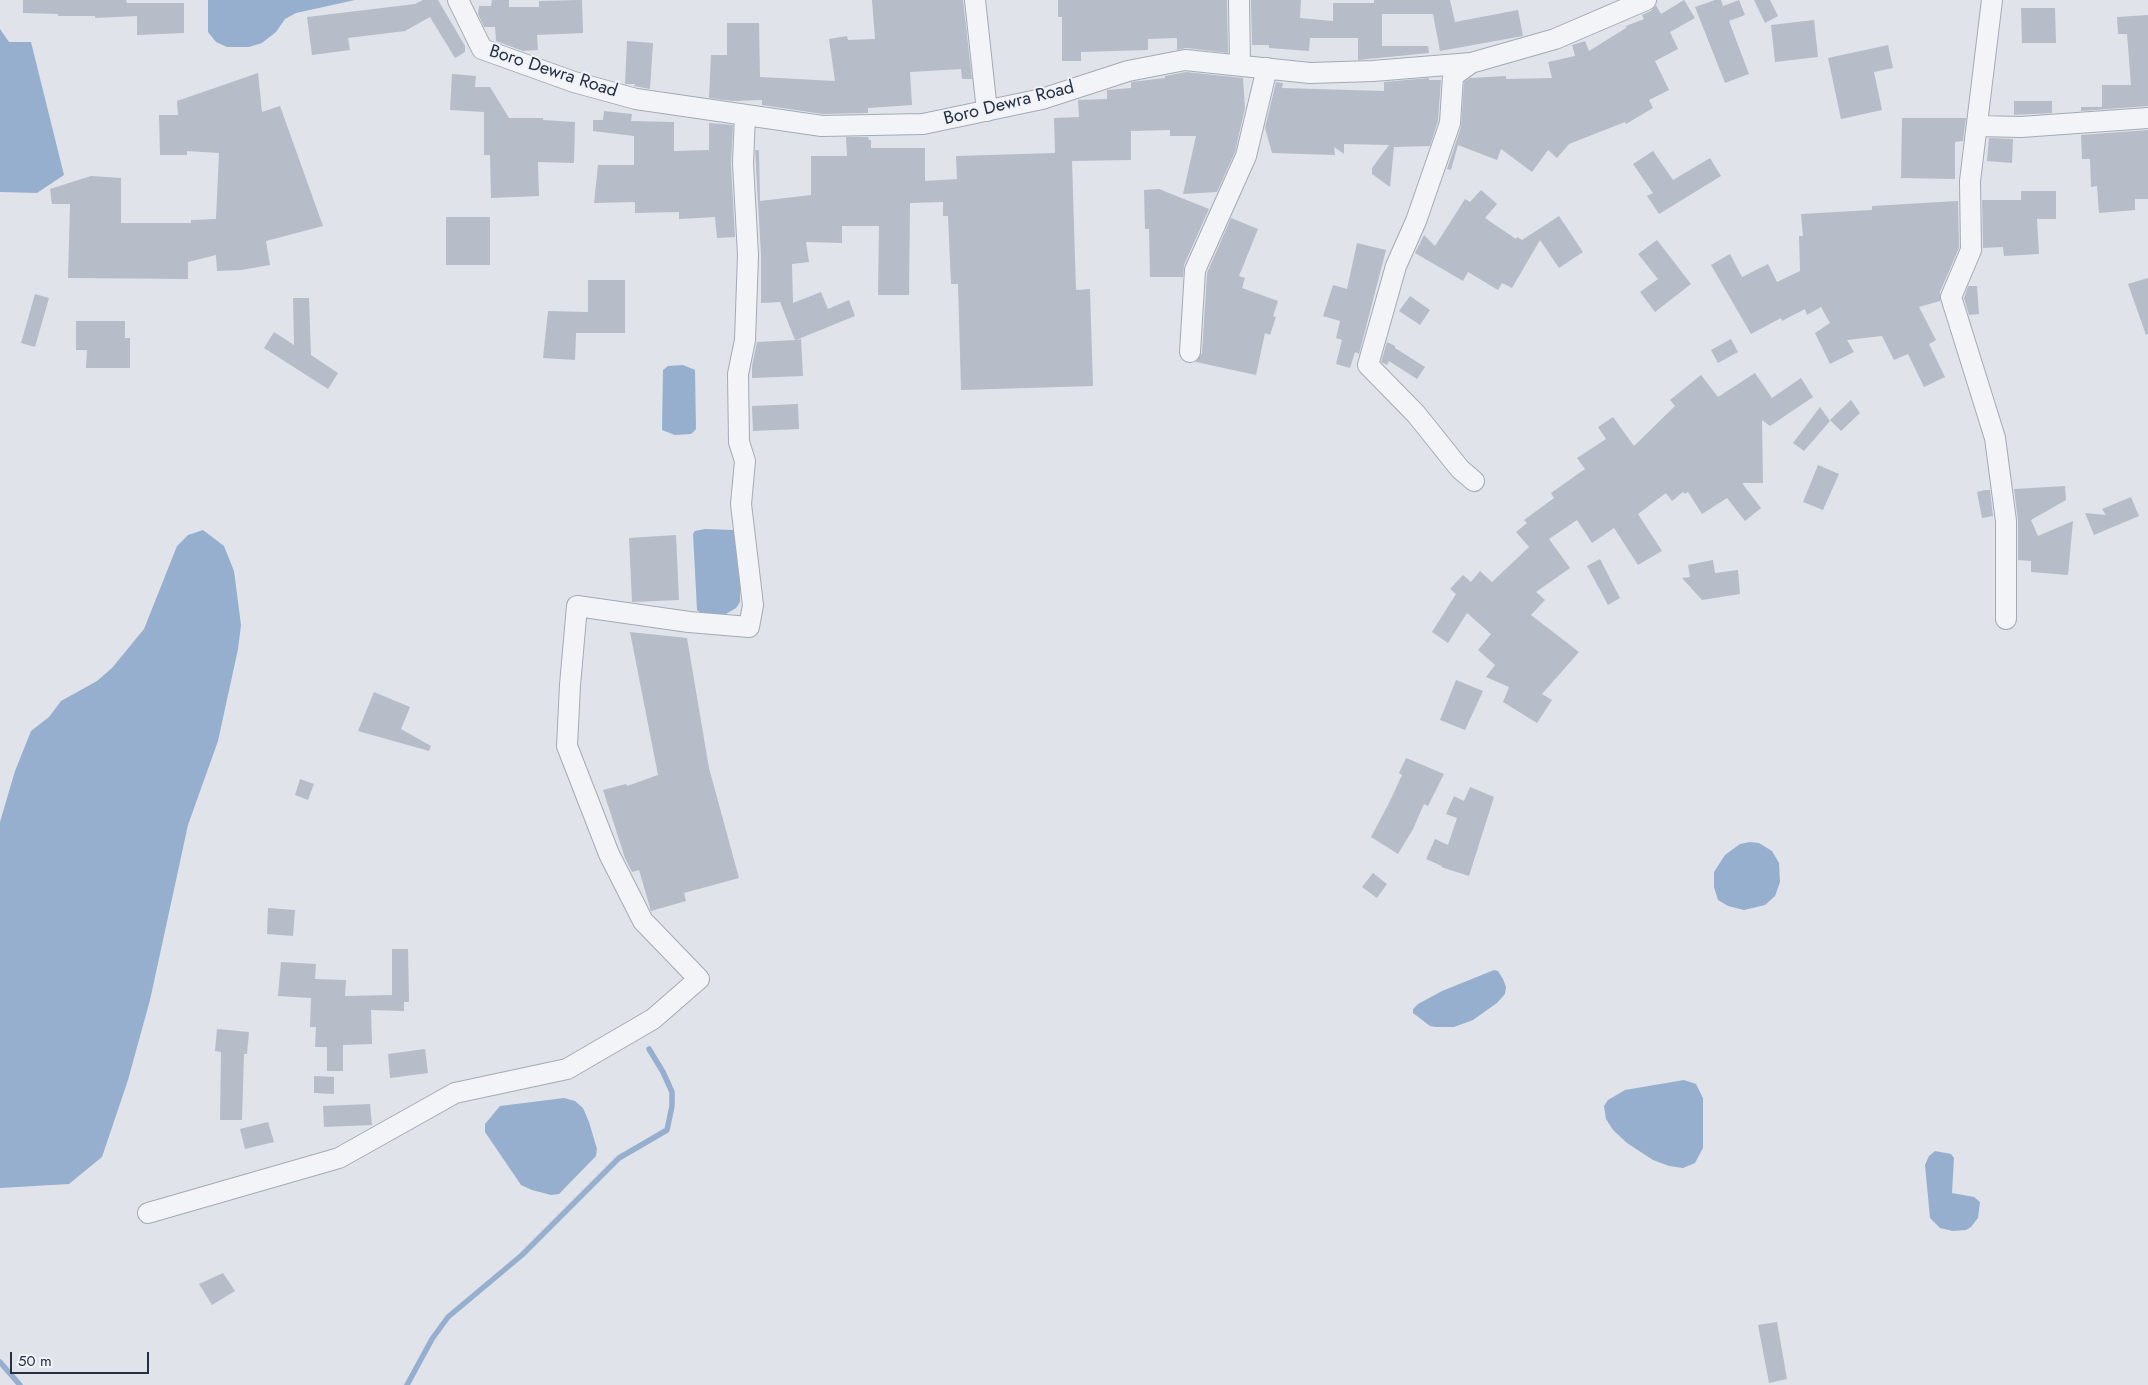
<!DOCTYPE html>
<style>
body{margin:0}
#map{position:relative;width:2148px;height:1385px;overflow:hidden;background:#e0e3ea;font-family:Jost,sans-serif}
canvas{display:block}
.scale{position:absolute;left:10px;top:1352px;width:139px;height:22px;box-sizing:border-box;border:2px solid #263043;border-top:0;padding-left:6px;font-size:15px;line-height:18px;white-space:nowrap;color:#263043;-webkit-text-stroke:4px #eff2f7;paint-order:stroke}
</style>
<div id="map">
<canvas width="2148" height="1385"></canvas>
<div class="scale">50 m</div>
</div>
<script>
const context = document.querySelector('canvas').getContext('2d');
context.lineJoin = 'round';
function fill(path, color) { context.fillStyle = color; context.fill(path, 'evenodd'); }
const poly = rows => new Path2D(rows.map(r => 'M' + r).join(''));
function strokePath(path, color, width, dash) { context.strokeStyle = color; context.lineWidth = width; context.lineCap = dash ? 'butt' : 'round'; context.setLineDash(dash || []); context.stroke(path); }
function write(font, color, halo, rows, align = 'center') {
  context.font = font + ' Jost,sans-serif'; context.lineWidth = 4; context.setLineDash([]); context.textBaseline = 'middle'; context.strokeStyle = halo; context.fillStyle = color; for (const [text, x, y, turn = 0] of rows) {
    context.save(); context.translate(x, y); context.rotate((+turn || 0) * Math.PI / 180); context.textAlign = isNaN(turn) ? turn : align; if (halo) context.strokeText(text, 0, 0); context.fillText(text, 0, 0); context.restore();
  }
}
const water = poly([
 [208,0,355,0,296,13,285,19,276,32,262,43,249,47,227,47,216,42,208,32],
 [0,29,9,42,31,42,64,175,37,193,0,192],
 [683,365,695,370,696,429,691,434,675,435,662,430,663,370,668,366],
 [705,529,734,530,741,550,740,602,736,608,726,614,702,614,697,610,693,534,695,531],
 [203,530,224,546,234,571,241,625,238,649,218,741,188,825,150,1000,128,1080,102,1157,69,1184,0,1188,0,822,15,771,31,731,49,717,61,701,97,681,112,668,144,629,177,546,188,535],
 [1750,842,1759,843,1772,851,1779,863,1780,882,1775,896,1765,905,1744,910,1728,906,1718,900,1714,887,1714,872,1725,855,1740,844],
 [1494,970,1498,971,1503,979,1506,987,1505,994,1497,1003,1473,1020,1454,1027,1436,1027,1430,1026,1413,1013,1413,1009,1418,1004,1442,991],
 [1684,1080,1696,1084,1703,1098,1703,1148,1695,1163,1683,1168,1669,1166,1653,1160,1627,1143,1613,1130,1606,1119,1604,1106,1608,1100,1625,1090],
 [564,1098,575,1101,583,1108,589,1122,597,1149,596,1156,559,1194,551,1195,532,1190,521,1185,485,1132,485,1124,500,1106],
 [1935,1151,1951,1154,1954,1158,1952,1193,1974,1197,1980,1202,1978,1218,1971,1227,1966,1230,1953,1231,1940,1228,1930,1218,1925,1165,1929,1156]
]);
const stream = poly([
 [0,1362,20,1385],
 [407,1385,432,1339,448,1317,522,1255,619,1158,667,1130,672,1106,672,1092,663,1072,649,1049]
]);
const building = poly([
 [23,0,126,0,127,3,184,3,184,33,137,35,137,16,95,18,95,16,58,16,58,14,23,13],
 [423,0,438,0,465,46,465,52,455,58,430,17,405,31,348,38,350,50,312,55,307,17,415,4],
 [492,0,509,0,509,7,539,7,539,1,582,0,583,33,537,35,538,50,523,51,496,41,495,27,484,27,478,14,479,6,491,6],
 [872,0,963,0,972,79,962,79,961,69,910,72,912,105,868,108,868,113,823,114,762,105,762,100,733,101,709,98,711,55,727,55,727,23,759,23,760,77,835,81,829,39,847,36,848,40,875,39],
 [1058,0,1227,0,1228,53,1186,48,1177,50,1177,38,1148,39,1148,50,1081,52,1081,61,1062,61,1062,17,1058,17],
 [1251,0,1301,0,1300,18,1333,21,1333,3,1374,3,1374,0,1450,0,1455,22,1518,10,1523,36,1440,51,1433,14,1382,14,1382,46,1428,46,1429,53,1358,60,1358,38,1310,38,1309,51,1269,48,1269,45,1252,45],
 [1684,0,1695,18,1670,32,1678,49,1655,61,1669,90,1649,100,1653,108,1626,124,1625,122,1569,144,1557,158,1548,150,1532,172,1501,149,1497,160,1458,145,1451,170,1447,169,1461,127,1464,82,1470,78,1506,76,1506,79,1552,78,1548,62,1575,56,1572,45,1585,41,1589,51,1626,28,1626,26,1644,19,1642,15,1651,11,1656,5,1661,14],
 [1715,0,1721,0,1723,6,1739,0,1745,15,1729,21,1749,74,1725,83,1695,7],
 [1754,0,1770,0,1778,16,1765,23],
 [2021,8,2055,8,2056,43,2022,43],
 [2148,15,2148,106,2081,111,2081,107,2102,107,2102,85,2131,85,2127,34,2118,34,2117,17],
 [1814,20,1818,57,1775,62,1771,25],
 [627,41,653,43,650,89,634,86,635,84,625,84],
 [1888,45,1893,68,1874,72,1882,110,1841,119,1828,58],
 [1186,72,1243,78,1245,108,1235,152,1217,192,1183,194,1196,136,1170,136,1170,130,1131,131,1131,160,1072,161,1076,290,1090,289,1093,386,961,390,958,284,951,284,948,216,943,216,943,202,910,203,909,295,878,295,879,226,842,226,842,243,806,242,809,262,792,264,793,303,821,292,828,309,849,300,855,316,796,340,801,339,803,376,752,378,752,366,757,342,795,340,780,302,761,303,761,255,755,150,759,150,760,201,811,195,811,156,847,156,846,137,868,137,869,140,871,140,871,148,925,148,925,181,957,179,956,156,1055,153,1054,118,1079,117,1078,100,1107,99,1107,90,1131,88,1131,82,1165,78,1165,76],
 [258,73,262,112,280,106,323,226,266,241,270,265,241,270,217,271,216,255,188,262,188,279,68,278,70,204,52,204,50,189,91,176,121,178,121,223,191,223,191,220,216,219,219,153,187,151,187,155,160,155,159,115,178,115,177,101],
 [452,74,476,76,475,87,490,87,509,118,543,118,543,120,575,122,574,163,538,162,539,196,491,198,490,155,484,155,484,112,450,110],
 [1429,78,1429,80,1441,80,1438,121,1430,146,1394,147,1390,187,1372,174,1372,168,1389,145,1344,144,1344,154,1334,147,1335,155,1272,153,1265,128,1276,82,1283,83,1282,88,1384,91,1384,82],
 [2014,101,2052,101,2052,113,2014,115],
 [604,111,632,114,631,121,674,122,674,151,709,150,709,123,733,125,731,164,735,237,717,238,715,217,679,219,679,212,635,213,635,202,594,203,598,165,634,165,634,136,593,131,593,120,603,120],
 [1902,118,1966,118,1963,141,1955,142,1955,179,1901,178],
 [2148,130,2148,199,2135,199,2135,210,2099,213,2097,186,2091,187,2090,159,2082,159,2081,135],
 [1989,138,2013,139,2012,163,1987,161],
 [1653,151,1673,180,1710,158,1721,176,1659,214,1647,196,1653,193,1633,164],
 [1159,189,1209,209,1184,265,1183,277,1150,277,1149,229,1145,229,1144,190],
 [1481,190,1497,204,1485,218,1516,239,1517,237,1522,240,1559,216,1583,252,1559,268,1540,240,1512,288,1502,283,1498,290,1468,272,1463,281,1415,253,1424,235,1435,246,1465,199,1470,202],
 [2021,191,2056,191,2056,219,2037,219,2039,254,2004,256,2003,247,1983,248,1982,200,2021,200],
 [1958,201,1959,248,1940,292,1940,301,1919,307,1936,340,1929,344,1945,377,1924,387,1908,354,1894,360,1882,336,1847,340,1854,352,1830,364,1815,333,1830,323,1821,307,1807,315,1805,309,1782,321,1781,318,1751,334,1711,265,1730,254,1742,277,1768,264,1777,282,1800,271,1799,236,1803,236,1801,214,1872,210,1872,206],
 [446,217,490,217,490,265,446,265],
 [1231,218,1258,229,1239,276,1245,278,1242,288,1278,301,1273,316,1276,317,1270,335,1265,333,1256,375,1196,362,1202,353,1207,273],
 [1657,240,1691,284,1655,312,1640,292,1658,279,1638,254],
 [1357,243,1386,250,1359,354,1355,352,1350,368,1336,364,1342,340,1336,338,1340,321,1323,316,1333,285,1347,289],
 [2148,278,2148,334,2146,335,2128,284],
 [588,280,625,280,625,333,576,333,575,360,543,358,548,311,588,312],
 [1968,286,1977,286,1979,314,1969,315,1964,298],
 [35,294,49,298,35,347,21,343],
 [1410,296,1430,310,1420,325,1399,311],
 [293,298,309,298,311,355,338,373,328,389,264,348,274,332,294,345],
 [76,321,125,321,125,338,130,338,130,368,86,368,87,350,76,350],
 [1731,339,1738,352,1718,363,1711,350],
 [1387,342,1395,346,1395,348,1425,367,1417,379,1389,361,1387,365,1381,362],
 [1755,373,1772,398,1801,378,1813,397,1770,426,1762,420,1763,483,1742,483,1761,508,1745,521,1727,498,1702,514,1688,492,1685,494,1683,492,1672,501,1666,493,1638,514,1662,551,1638,565,1614,528,1592,543,1577,520,1549,539,1570,568,1536,592,1545,600,1531,615,1579,652,1542,694,1552,700,1537,723,1503,702,1509,687,1486,677,1495,665,1478,650,1491,634,1467,613,1448,643,1432,632,1456,594,1450,589,1463,575,1471,582,1480,571,1492,582,1529,547,1516,532,1527,523,1524,520,1554,498,1551,493,1585,469,1577,458,1606,439,1598,427,1613,417,1634,446,1675,406,1670,400,1701,375,1718,397],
 [1851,400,1860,413,1841,431,1830,420],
 [798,404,799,429,753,431,752,406],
 [1820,407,1830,421,1804,451,1793,443],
 [1818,465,1839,474,1823,510,1803,502],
 [2065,486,2066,500,2031,520,2038,536,2073,521,2068,575,2031,572,2031,561,2018,560,2018,521,2014,489],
 [1985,490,1990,490,1993,516,1982,518,1977,492],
 [2131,497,2139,516,2094,535,2085,513,2106,515,2102,509],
 [676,535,679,600,632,602,629,538],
 [1600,559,1620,598,1608,605,1587,566],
 [1713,560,1715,573,1738,570,1740,594,1702,600,1682,578,1690,577,1688,565],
 [630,632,687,638,709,768,739,878,684,893,686,901,651,911,639,870,632,872,625,858,603,790,626,784,627,786,658,775],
 [1456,680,1483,691,1465,730,1440,720],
 [374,692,410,707,401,729,431,746,429,751,358,731],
 [1406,758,1444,774,1428,806,1424,804,1413,829,1398,854,1371,837,1389,803,1402,775,1399,773],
 [300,779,314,784,308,800,295,795],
 [1470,787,1494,797,1469,876,1441,867,1442,866,1426,859,1435,839,1448,845,1457,818,1446,814,1454,796,1464,801],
 [1373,873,1387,884,1377,898,1362,887],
 [268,908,295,910,293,936,267,934],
 [392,949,408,949,409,1002,404,1002,404,1011,371,1010,372,1044,343,1045,343,1071,327,1071,327,1047,315,1047,316,1027,310,1027,311,998,278,996,281,962,316,964,315,979,346,980,345,996,392,995],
 [217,1029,249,1032,247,1054,244,1054,242,1120,220,1120,221,1052,215,1051],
 [425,1049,428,1073,390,1078,388,1054],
 [314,1076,334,1077,334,1094,314,1093],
 [370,1104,372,1125,324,1127,323,1106],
 [268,1122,274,1142,245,1149,240,1129],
 [223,1273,235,1291,212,1305,199,1284],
 [1777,1322,1787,1379,1769,1383,1758,1325]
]);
const minor = poly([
 [458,0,482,49,574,82,636,99,822,126,923,124,1042,99,1128,71,1185,60,1310,73,1373,71,1471,63,1555,39,1646,0],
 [975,0,987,111],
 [1239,0,1240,65],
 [1992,0,1970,181,1971,250,1951,297,1995,438,2006,521,2006,619],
 [1471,63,1453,76,1450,123,1416,221,1396,266,1368,365,1416,414,1460,469,1474,481],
 [1977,126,2021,127,2148,118],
 [1190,352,1195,270,1246,156,1267,68],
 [148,1213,339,1158,455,1093,567,1069,653,1019,699,979,643,921,609,854,567,746,570,685,577,606,689,622,749,627,753,605,741,504,745,461,739,442,738,374,745,340,748,255,743,163,745,115]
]);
const streetNames = [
 ["Boro Dewra Road",553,72,18],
 ["Boro Dewra Road",1009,104,-14]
];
fill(water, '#97afce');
strokePath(stream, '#97afce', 5.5);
fill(building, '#b6bcc8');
strokePath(minor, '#a4aab5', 22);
strokePath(minor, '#f3f4f8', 20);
write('18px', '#263043', '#eff2f7', streetNames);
</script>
